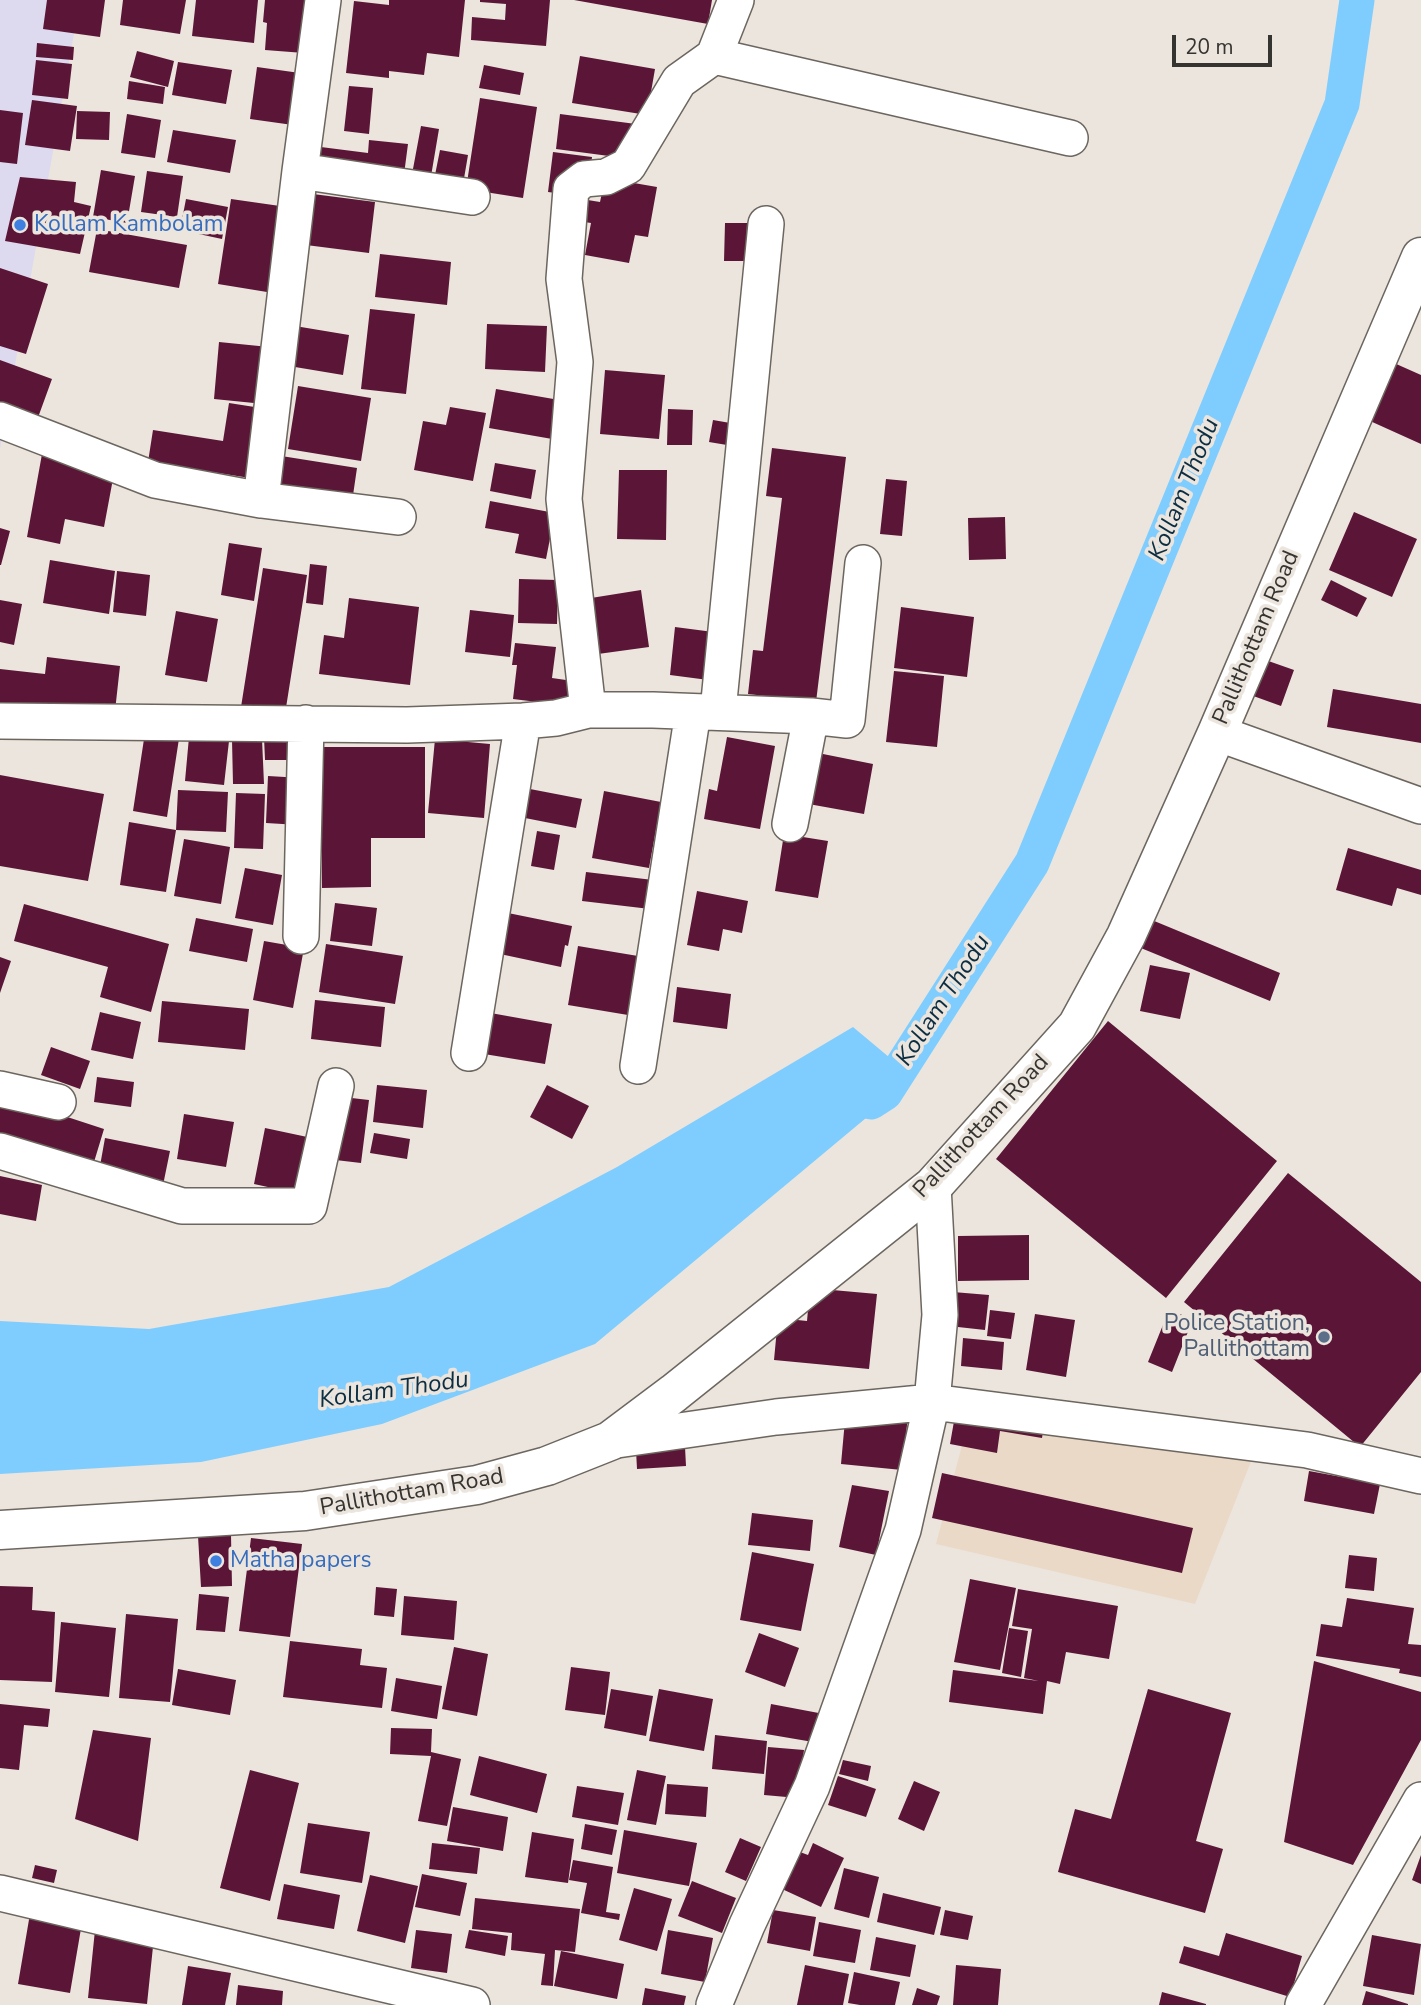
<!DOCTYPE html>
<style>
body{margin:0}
#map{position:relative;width:1421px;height:2005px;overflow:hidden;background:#ebe5dd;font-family:"Nunito Sans",sans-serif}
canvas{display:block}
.scale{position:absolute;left:1172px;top:35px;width:100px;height:32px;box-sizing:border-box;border:4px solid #363431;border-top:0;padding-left:9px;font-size:21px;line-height:24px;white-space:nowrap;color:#363431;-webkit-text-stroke:5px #ebe5dd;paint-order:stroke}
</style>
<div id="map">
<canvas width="1421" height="2005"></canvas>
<div class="scale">20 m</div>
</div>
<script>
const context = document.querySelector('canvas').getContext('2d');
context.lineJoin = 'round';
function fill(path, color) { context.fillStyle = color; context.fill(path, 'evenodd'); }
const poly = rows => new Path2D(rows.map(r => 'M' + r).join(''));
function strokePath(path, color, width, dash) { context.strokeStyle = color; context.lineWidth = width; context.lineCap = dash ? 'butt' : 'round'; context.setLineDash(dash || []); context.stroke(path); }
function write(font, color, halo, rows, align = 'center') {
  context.font = font + ' "Nunito Sans",sans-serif'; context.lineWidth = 7; context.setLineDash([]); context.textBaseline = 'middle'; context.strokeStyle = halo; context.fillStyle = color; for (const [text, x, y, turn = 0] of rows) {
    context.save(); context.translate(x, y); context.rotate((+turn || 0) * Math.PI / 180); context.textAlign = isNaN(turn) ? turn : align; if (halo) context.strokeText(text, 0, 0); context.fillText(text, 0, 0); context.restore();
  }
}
const commercial = poly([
 [0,0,80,0,0,449]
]);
const education = poly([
 [970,1415,1252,1459,1195,1604,936,1544]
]);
const water = poly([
 [853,1027,914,1078,595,1344,382,1424,201,1462,0,1474,0,1321,149,1329,389,1287,617,1167]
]);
const canal = poly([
 [871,1102,885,1093,1032,863,1342,104,1357,0]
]);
const building = poly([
 [47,0,105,0,100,37,43,29],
 [123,0,186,0,180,34,120,25],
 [196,0,258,0,254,43,192,36],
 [265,0,309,0,304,53,265,50,267,23,263,22],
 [389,0,465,0,459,57,427,53,424,75,389,71,389,78,346,73,354,1,389,5],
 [480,0,550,0,546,46,471,40,472,17,505,20,506,4,480,2],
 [574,0,712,0,708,24],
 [37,43,74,47,73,60,36,57],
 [137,51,174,61,168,87,130,77],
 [580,56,655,69,647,115,572,103],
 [36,60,72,64,68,99,32,95],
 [178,62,232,70,226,104,172,95],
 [484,65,524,73,520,95,479,88],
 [257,67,307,74,300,126,250,119],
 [129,81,165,87,163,104,127,99],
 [349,86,373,88,369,134,344,131],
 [480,98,537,107,523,198,466,189],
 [32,100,77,106,70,151,25,145],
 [0,110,23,113,17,164,0,162],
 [77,111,110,112,109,140,76,139],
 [127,114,161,120,155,158,121,153],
 [560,114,651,126,647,161,556,149],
 [421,126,439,129,429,188,410,185],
 [173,130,236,140,230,173,167,162],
 [369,140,408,144,403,182,310,171,313,146,368,153],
 [440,150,468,155,461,196,432,190],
 [553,152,592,157,587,197,548,192],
 [101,170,135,176,127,223,93,217],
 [147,171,183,176,177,217,141,212],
 [20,177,76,182,74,202,91,206,80,254,5,241],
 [605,178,657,187,648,237,635,235,629,263,585,255,591,223,559,218,563,196,600,202],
 [313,194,375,202,369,253,306,245],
 [186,199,228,207,222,239,180,230],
 [231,199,280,206,267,292,218,284],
 [725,223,747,223,746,261,724,261],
 [97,229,187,245,179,288,89,272],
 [380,254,451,262,447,305,375,297],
 [0,268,48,284,26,354,0,346],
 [370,309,415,314,406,394,361,389],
 [487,324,547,326,545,372,485,369],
 [289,325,349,335,343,375,283,365],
 [219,342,269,347,264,404,214,399],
 [1385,359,1421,375,1421,444,1359,416],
 [0,360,52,379,36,423,0,409],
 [605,370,665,375,659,439,600,434],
 [298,386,371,398,361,461,288,449],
 [496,389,565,401,558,440,489,428],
 [229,403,261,408,250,478,148,462,153,430,223,441],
 [450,407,486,413,473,481,414,470,423,421,446,425],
 [668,409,693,410,692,445,667,445],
 [713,420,736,424,733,446,709,442],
 [772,448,846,457,816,702,748,694,753,650,763,651,782,498,766,496],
 [42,454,115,468,104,527,65,519,60,544,27,537],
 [275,455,357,468,352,502,270,489],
 [495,463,536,470,531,499,490,491],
 [619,470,667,470,666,540,617,539],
 [886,479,907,481,902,536,880,534],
 [490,501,555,513,546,559,515,553,519,534,485,528],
 [1354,512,1417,539,1392,597,1329,570],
 [1005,517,1006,559,969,560,968,518],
 [0,528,10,531,1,565,0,565],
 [229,543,262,548,254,601,221,595],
 [50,560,115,571,109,614,43,603],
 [310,564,327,566,323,605,306,603],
 [263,568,307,575,285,714,241,707],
 [117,571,150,575,146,616,113,612],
 [519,579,558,580,557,624,518,623],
 [1331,580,1367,598,1357,617,1321,600],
 [641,590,649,647,598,654,591,598],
 [349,598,419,607,410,685,319,674,324,635,344,638],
 [0,600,22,604,14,645,0,642],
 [901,607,974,617,967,677,894,668],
 [470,610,514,615,510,657,465,652],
 [176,611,218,619,207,682,165,675],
 [675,627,721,633,716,681,670,675],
 [515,643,556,647,552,678,573,681,570,706,513,699,517,665,512,665],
 [47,657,120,666,114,720,0,706,0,669,45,674],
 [1257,657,1294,670,1281,706,1245,693],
 [894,671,944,676,937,747,886,742],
 [1333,689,1421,704,1421,743,1327,727],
 [146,726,180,732,167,817,133,811],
 [301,736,302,760,265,760,264,737],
 [189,737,229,741,224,785,185,781],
 [727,737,775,746,760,829,704,819,709,789,717,791],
 [262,739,264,784,233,784,232,740],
 [435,739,490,744,484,818,428,813],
 [322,747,425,747,425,838,371,838,371,887,322,888],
 [813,752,873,764,864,814,803,803],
 [0,775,104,794,88,881,0,866],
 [268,776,302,778,299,825,266,823],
 [530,789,582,799,576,828,525,818],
 [178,790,228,792,226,832,176,830],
 [604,791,661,802,649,868,592,858],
 [236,793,265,794,263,849,234,848],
 [129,822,176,830,166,892,120,885],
 [537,831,560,835,554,870,531,866],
 [784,834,828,841,818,898,775,891],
 [184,839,230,847,221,904,174,896],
 [1348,848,1421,870,1421,895,1397,888,1392,906,1336,890],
 [245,868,282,875,273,925,235,918],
 [586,872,653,880,650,909,582,901],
 [697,891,748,901,742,933,723,929,719,951,687,945],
 [335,903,377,908,372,946,330,941],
 [24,904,169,944,151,1012,100,997,108,967,14,941],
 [508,913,572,926,568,946,565,945,561,967,500,954],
 [196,918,253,929,247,962,189,951],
 [1147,918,1280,973,1270,1001,1136,946],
 [264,941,304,948,293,1008,253,1000],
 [326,944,403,956,395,1004,319,992],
 [578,946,638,956,628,1015,568,1005],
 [0,957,11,961,0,993],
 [1150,965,1190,973,1180,1019,1140,1011],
 [677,987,731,994,727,1029,673,1022],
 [315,1000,385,1007,381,1047,311,1039],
 [162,1001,249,1009,245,1050,158,1042],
 [100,1012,141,1022,133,1059,91,1050],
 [485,1012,552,1024,545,1064,478,1053],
 [1108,1021,1277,1161,1166,1298,996,1159],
 [51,1047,90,1061,80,1089,41,1075],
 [97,1077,134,1082,131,1107,94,1102],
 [377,1085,427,1090,423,1128,373,1122],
 [547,1085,589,1106,572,1139,530,1117],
 [0,1095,104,1129,91,1172,0,1143],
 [334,1096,369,1100,361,1163,327,1159],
 [184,1114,234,1122,226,1167,177,1159],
 [265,1128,312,1138,300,1194,254,1184],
 [374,1133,410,1139,407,1159,370,1153],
 [105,1138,170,1151,162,1190,98,1177],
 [1288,1173,1421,1282,1421,1372,1360,1447,1184,1302],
 [0,1176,42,1185,36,1221,0,1214],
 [1029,1235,1029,1280,958,1281,958,1236],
 [810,1288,877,1294,869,1369,774,1360,778,1318,807,1321],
 [953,1292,989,1295,985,1330,949,1326],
 [990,1310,1015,1313,1011,1339,987,1336],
 [1169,1310,1193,1319,1172,1372,1148,1362],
 [1035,1314,1075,1320,1066,1377,1026,1370],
 [963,1338,1004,1342,1002,1370,961,1366],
 [846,1409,908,1416,902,1470,841,1464],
 [956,1410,1044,1426,1042,1438,1000,1431,997,1453,950,1444],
 [684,1428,686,1466,637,1469,635,1431],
 [1309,1471,1380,1484,1374,1514,1304,1501],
 [942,1473,1193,1528,1182,1573,932,1518],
 [852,1485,889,1491,876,1555,839,1547],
 [752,1513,813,1520,810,1551,748,1545],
 [231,1535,232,1586,201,1587,198,1536],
 [251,1538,302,1544,290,1637,239,1631],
 [752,1552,814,1564,801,1631,740,1620],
 [1349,1555,1377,1558,1374,1591,1345,1588],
 [970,1579,1016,1588,1000,1670,954,1662],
 [0,1586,33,1587,32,1610,55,1612,52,1682,0,1680],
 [376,1587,397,1589,394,1617,374,1615],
 [1018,1589,1118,1606,1109,1659,1066,1652,1060,1684,1047,1681,1043,1714,949,1702,953,1670,1039,1681,1024,1678,1032,1629,1012,1626],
 [199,1594,229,1597,225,1632,196,1630],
 [404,1596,457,1601,454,1640,401,1635],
 [1347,1598,1414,1608,1408,1644,1421,1645,1421,1677,1399,1673,1400,1669,1316,1656,1321,1624,1342,1627],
 [126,1614,178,1619,170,1702,119,1698],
 [61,1622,116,1628,109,1697,55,1692],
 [1009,1628,1028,1631,1021,1677,1002,1673],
 [759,1633,799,1648,785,1687,745,1672],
 [290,1641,362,1649,360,1665,387,1668,382,1708,283,1697],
 [454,1647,488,1654,477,1716,442,1709],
 [1314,1661,1421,1692,1421,1740,1353,1865,1284,1842],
 [571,1667,610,1672,605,1715,565,1710],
 [178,1669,236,1680,230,1715,172,1705],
 [396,1678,442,1686,437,1719,391,1711],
 [611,1689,653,1696,646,1736,604,1728],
 [659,1689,713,1699,704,1751,649,1741],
 [1148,1689,1231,1713,1196,1841,1223,1849,1205,1913,1058,1872,1075,1809,1111,1819],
 [0,1704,50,1709,48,1727,24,1725,19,1770,0,1768],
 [771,1704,824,1714,819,1743,766,1734],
 [391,1728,432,1729,431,1752,461,1759,447,1826,418,1821,431,1756,390,1754],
 [93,1730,151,1738,138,1841,75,1819],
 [715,1735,767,1741,764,1774,712,1769],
 [768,1747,804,1750,798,1798,764,1795],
 [479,1756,547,1774,537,1813,470,1795],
 [843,1760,871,1766,868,1781,839,1774],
 [250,1770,299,1783,270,1901,220,1888],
 [637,1770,666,1776,656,1825,627,1820],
 [838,1776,876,1789,866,1817,828,1805],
 [914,1781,940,1792,924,1831,898,1819],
 [667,1784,708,1787,706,1817,665,1814],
 [577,1786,624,1793,618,1825,572,1817],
 [453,1807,508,1817,503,1851,447,1841],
 [308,1823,370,1832,362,1883,300,1873],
 [585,1824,617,1830,612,1855,581,1849],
 [624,1830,697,1843,689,1886,617,1873],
 [532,1832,574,1839,568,1883,525,1877],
 [740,1838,761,1847,746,1881,725,1872],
 [432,1843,480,1848,477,1874,429,1869],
 [813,1843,844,1858,821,1907,782,1889,800,1852,808,1855],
 [1421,1855,1421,1884,1412,1880],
 [573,1860,613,1867,606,1912,620,1914,619,1920,581,1913,587,1883,569,1880],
 [35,1865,57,1870,54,1883,32,1878],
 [844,1868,879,1877,869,1918,834,1909],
 [422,1874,467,1883,460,1916,415,1907],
 [370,1875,418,1886,405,1943,357,1931],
 [692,1881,736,1898,722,1933,678,1916],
 [284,1884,340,1895,334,1929,277,1919],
 [634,1888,672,1899,657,1951,619,1940],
 [883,1893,941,1907,934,1935,877,1922],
 [475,1898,580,1909,575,1952,555,1950,553,1986,541,1985,545,1954,511,1950,512,1933,472,1929],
 [32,1902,84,1911,70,1993,18,1984],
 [773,1910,816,1917,810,1951,767,1943],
 [945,1910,973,1916,968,1940,940,1935],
 [819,1922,861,1930,855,1963,813,1956],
 [95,1930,154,1937,147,2004,88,1998],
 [416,1930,452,1934,447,1973,411,1968],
 [469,1930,508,1936,505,1956,465,1948],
 [668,1930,713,1938,705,1982,661,1974],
 [1226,1933,1302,1956,1290,1997,1179,1963,1184,1946,1219,1956],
 [1372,1935,1421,1944,1414,1995,1363,1986],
 [876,1937,916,1945,910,1977,870,1970],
 [561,1951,624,1964,617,1999,554,1986],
 [805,1965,849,1974,843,2005,797,2005],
 [956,1965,1001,1969,998,2005,953,2005],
 [188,1966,231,1973,225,2005,182,2005],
 [854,1972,900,1982,895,2005,860,2005,848,2003],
 [238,1985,283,1991,282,2005,236,2005],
 [645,1988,686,1996,684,2005,642,2005],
 [917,1988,940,1996,937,2005,912,2005],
 [1366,1991,1408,2004,1408,2005,1362,2005],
 [1162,1992,1206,2004,1206,2005,1159,2005]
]);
const minor = poly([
 [714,56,1070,138],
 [300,171,472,197],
 [0,420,155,480,261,500,300,171,323,0],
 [261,500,398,517],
 [588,710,564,499,575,362,564,279,571,189,584,179,606,177,628,166,679,81,714,56,736,0],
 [718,711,766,224],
 [0,721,407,725,523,721,556,718,588,710,653,710,811,716,847,720,863,563],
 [1217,733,1421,806],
 [790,824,811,716],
 [301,936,306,723],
 [469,1053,523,721],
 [638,1066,693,712],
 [0,1089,58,1102],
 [0,1151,182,1206,309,1206,336,1086],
 [610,1441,776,1417,932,1402,1307,1450,1421,1476],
 [0,1893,472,2005],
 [714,2005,747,1925,812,1786,903,1530,932,1402,940,1315,933,1186],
 [1303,2005,1421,1800]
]);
const tertiary = poly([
 [0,1530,305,1511,477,1485,547,1466,610,1441,674,1393,933,1186,1077,1026,1126,936,1217,733,1421,257]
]);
const markers = [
 [20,225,7,"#3f7fe0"],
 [1324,1337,7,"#5c6f8a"],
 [216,1561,7,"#3f7fe0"]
];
const shopNames = [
 ["Kollam Kambolam",34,225],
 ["Matha papers",230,1561]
];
const streetNames = [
 ["Pallithottam Road",1257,638,-67],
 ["Pallithottam Road",982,1127,-47],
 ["Pallithottam Road",412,1493,-10]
];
const serviceNames = [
 ["Police Station,",1310,1324],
 ["Pallithottam",1310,1350]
];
const waterNames = [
 ["Kollam Thodu",1185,490,-68],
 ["Kollam Thodu",944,1001,-57],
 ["Kollam Thodu",394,1391,-8]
];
fill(commercial, '#ddd9ef');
fill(education, '#ebd9c8');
fill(water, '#7fcdff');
strokePath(canal, '#7fcdff', 35);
fill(building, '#5b1637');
strokePath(minor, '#6c665f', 38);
strokePath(tertiary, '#6c665f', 41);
strokePath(minor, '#fff', 35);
strokePath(tertiary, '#fff', 38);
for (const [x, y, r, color] of markers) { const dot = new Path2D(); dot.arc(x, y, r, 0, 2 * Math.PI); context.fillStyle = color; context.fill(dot); strokePath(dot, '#ebe5dd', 2.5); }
write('23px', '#366cbe', '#ebe5dd', shopNames, 'left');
write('23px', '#363431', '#ebe5dd', streetNames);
write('23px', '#4e5e75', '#ebe5dd', serviceNames, 'right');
write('italic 24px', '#0b2e43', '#ebe5dd', waterNames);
</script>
